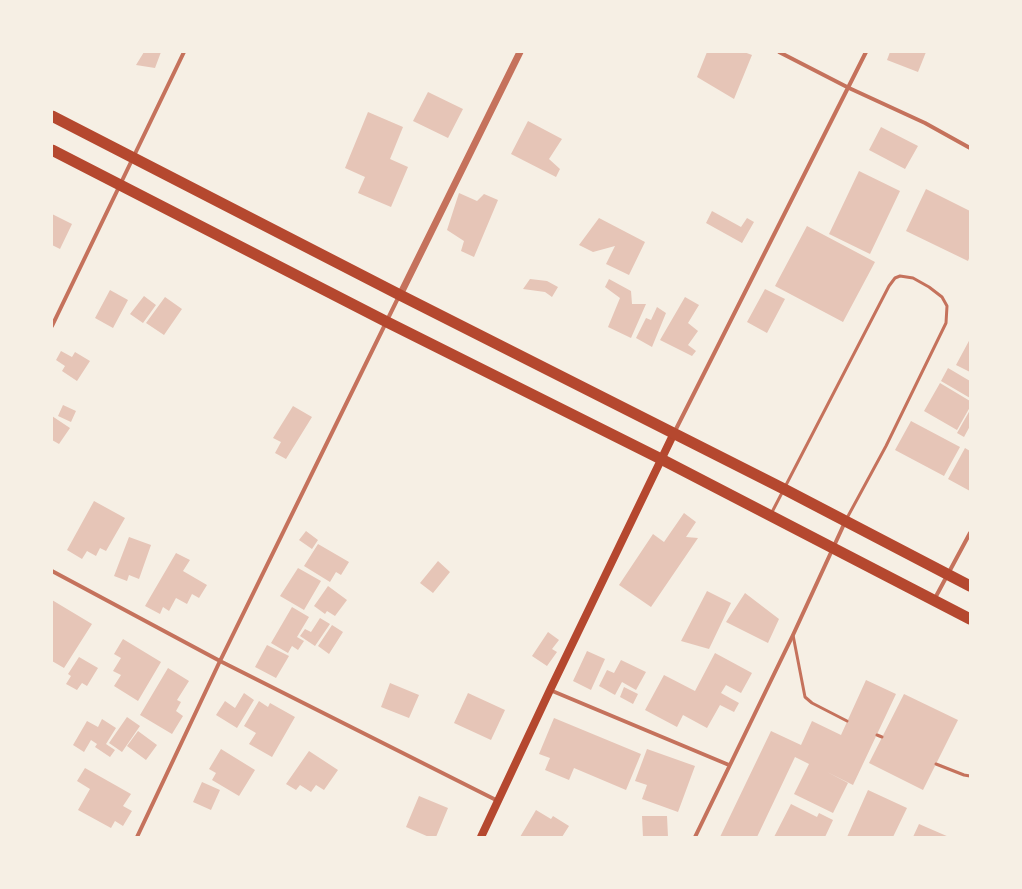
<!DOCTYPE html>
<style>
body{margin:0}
#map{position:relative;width:1022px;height:889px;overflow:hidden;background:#f6efe4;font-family:"Open Sans",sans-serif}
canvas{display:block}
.frame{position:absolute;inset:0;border:53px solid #f6efe4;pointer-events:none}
</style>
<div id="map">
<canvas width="1022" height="889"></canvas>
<div class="frame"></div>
</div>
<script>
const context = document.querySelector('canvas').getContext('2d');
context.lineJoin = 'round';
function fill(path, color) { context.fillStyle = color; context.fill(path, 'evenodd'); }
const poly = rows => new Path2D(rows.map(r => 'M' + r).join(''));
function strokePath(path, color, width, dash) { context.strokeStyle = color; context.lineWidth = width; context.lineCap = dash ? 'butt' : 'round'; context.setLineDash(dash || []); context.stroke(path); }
const building = poly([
 [144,52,161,52,155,68,136,65],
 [707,52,744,52,752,55,734,99,697,77],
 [890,52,926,52,918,72,887,60],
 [428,92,463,109,448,138,413,121],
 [368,112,403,127,390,159,408,167,391,207,358,193,365,177,345,168],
 [528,121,562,139,549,159,560,169,556,177,511,154],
 [881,127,918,146,905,169,869,150],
 [859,171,900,191,870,254,829,234],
 [926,189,970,211,970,256,968,261,906,231],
 [459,193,477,201,484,194,498,200,474,257,461,251,464,241,447,230],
 [712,211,741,227,747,218,754,222,742,243,706,223],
 [52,214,72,224,60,249,52,245],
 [599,218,645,242,629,275,606,264,615,246,593,252,579,245],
 [807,226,875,262,843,322,775,286],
 [530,279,547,281,558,287,552,297,545,292,523,289],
 [609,279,631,291,632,304,646,304,631,338,608,327,620,298,605,287],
 [765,289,785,299,767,333,747,322],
 [110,290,128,300,113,328,95,318],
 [144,296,156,305,143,323,130,314],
 [165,297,182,309,164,335,146,323],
 [685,297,699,305,688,323,698,331,688,345,696,351,692,356,660,340],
 [657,307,666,313,652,347,636,338,646,318,651,320],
 [970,339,970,372,956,365],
 [61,351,72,357,75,352,90,361,77,381,62,371,65,366,56,360],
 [948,368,970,381,970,398,941,381],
 [940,383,970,401,970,407,957,430,924,411],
 [63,405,76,411,71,422,58,416],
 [293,406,312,417,286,459,275,453,281,442,273,438],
 [970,410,970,426,964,437,957,433],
 [52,416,70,428,59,444,52,440],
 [911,421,960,447,944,476,895,450],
 [965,448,970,451,970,491,948,479],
 [94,501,125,518,106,551,100,548,96,556,87,551,82,559,67,550],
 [684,513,696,522,686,537,698,538,651,607,619,585,653,534,664,542],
 [306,531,318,540,312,549,299,540],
 [129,537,151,545,139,579,129,575,127,581,114,576],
 [318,544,349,562,341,575,336,572,330,582,304,566],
 [176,553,190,560,183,571,207,585,199,598,192,594,187,604,176,598,169,611,163,607,160,614,145,606],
 [438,561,450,572,433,593,420,583],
 [298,568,321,581,304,610,280,596],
 [328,586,347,600,335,616,327,611,325,614,314,606],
 [707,591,731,603,709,649,681,641],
 [745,593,779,619,768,643,726,622],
 [52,600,92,624,64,668,52,661],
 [292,607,309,617,297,637,304,641,298,650,292,646,288,653,271,643],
 [320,618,330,624,315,646,300,636,305,629,311,632],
 [332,625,343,632,329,654,318,646],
 [548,632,559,640,552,649,557,652,547,666,532,656],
 [123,639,161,662,138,701,114,686,121,675,113,671,121,658,114,654],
 [267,645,289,656,276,678,255,667],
 [587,651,605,659,591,690,573,681],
 [715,653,752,673,741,693,726,685,721,693,739,703,734,712,720,705,707,728,683,715,677,727,645,710,664,675,695,691],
 [79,657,98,668,87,686,82,683,77,690,66,684,71,676,68,674],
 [621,660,646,672,636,690,622,682,615,695,599,686,607,670,614,673],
 [168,668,189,681,177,700,181,702,176,711,183,716,172,734,140,715],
 [866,680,896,694,853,785,827,772,848,783,833,813,794,794,809,764,795,757,757,837,720,837,771,731,801,745,812,721,841,735],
 [390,683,419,695,409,718,381,707],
 [624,687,638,694,633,704,620,697],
 [244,693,254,700,237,728,216,715,225,701,235,708],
 [468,693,505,710,491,740,454,723],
 [904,694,958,720,923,790,869,763],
 [259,701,268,707,270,703,295,717,272,757,249,744,256,733,244,726],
 [127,717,140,726,122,752,109,743],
 [554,718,641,754,626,790,574,768,569,780,545,770,550,758,539,754],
 [102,719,116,728,106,744,115,750,110,757,95,747,97,744,91,740,84,752,73,745,87,721,98,727],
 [138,731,157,745,146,760,127,746],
 [221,749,255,770,239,796,212,780,216,773,209,769],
 [647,749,695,766,678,812,642,799,647,785,635,781],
 [309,751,338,770,324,790,316,785,311,792,300,785,296,790,286,784],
 [85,768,131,794,123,806,132,811,123,826,115,821,111,828,78,810,90,789,77,781],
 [202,782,220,790,211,810,193,802],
 [868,790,907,808,893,837,847,837],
 [419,796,448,808,436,837,429,837,406,827],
 [791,804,817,817,819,813,833,820,825,837,774,837],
 [536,810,551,819,553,816,569,826,562,837,520,837],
 [642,816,667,816,668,837,643,837],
 [919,824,949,837,913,837]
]);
const service = poly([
 [771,514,889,286,895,278,900,276,913,278,929,287,942,297,947,306,946,323,886,446,847,518],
 [793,635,805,697,812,703,847,721],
 [877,735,882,737],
 [936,764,964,775,970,776]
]);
const minor = poly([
 [779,52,849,88,925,123,970,148],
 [52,326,184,52],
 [674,433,866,52],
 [52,571,220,661,498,801],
 [934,600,970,533],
 [550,690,729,765],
 [137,837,220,661,399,296],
 [695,837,793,635,845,522]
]);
const tertiary = poly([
 [400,295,520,52]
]);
const secondary = poly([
 [481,837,550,690,674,433]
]);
const trunk = poly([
 [52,116,400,295,784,489,970,586],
 [52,150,387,322,661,459,970,619]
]);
fill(building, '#e6c5b7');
strokePath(service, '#c5725c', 3);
strokePath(minor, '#c5725c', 4);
strokePath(tertiary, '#c5725c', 7);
strokePath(secondary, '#b5482f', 8);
strokePath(trunk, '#b5482f', 11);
</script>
